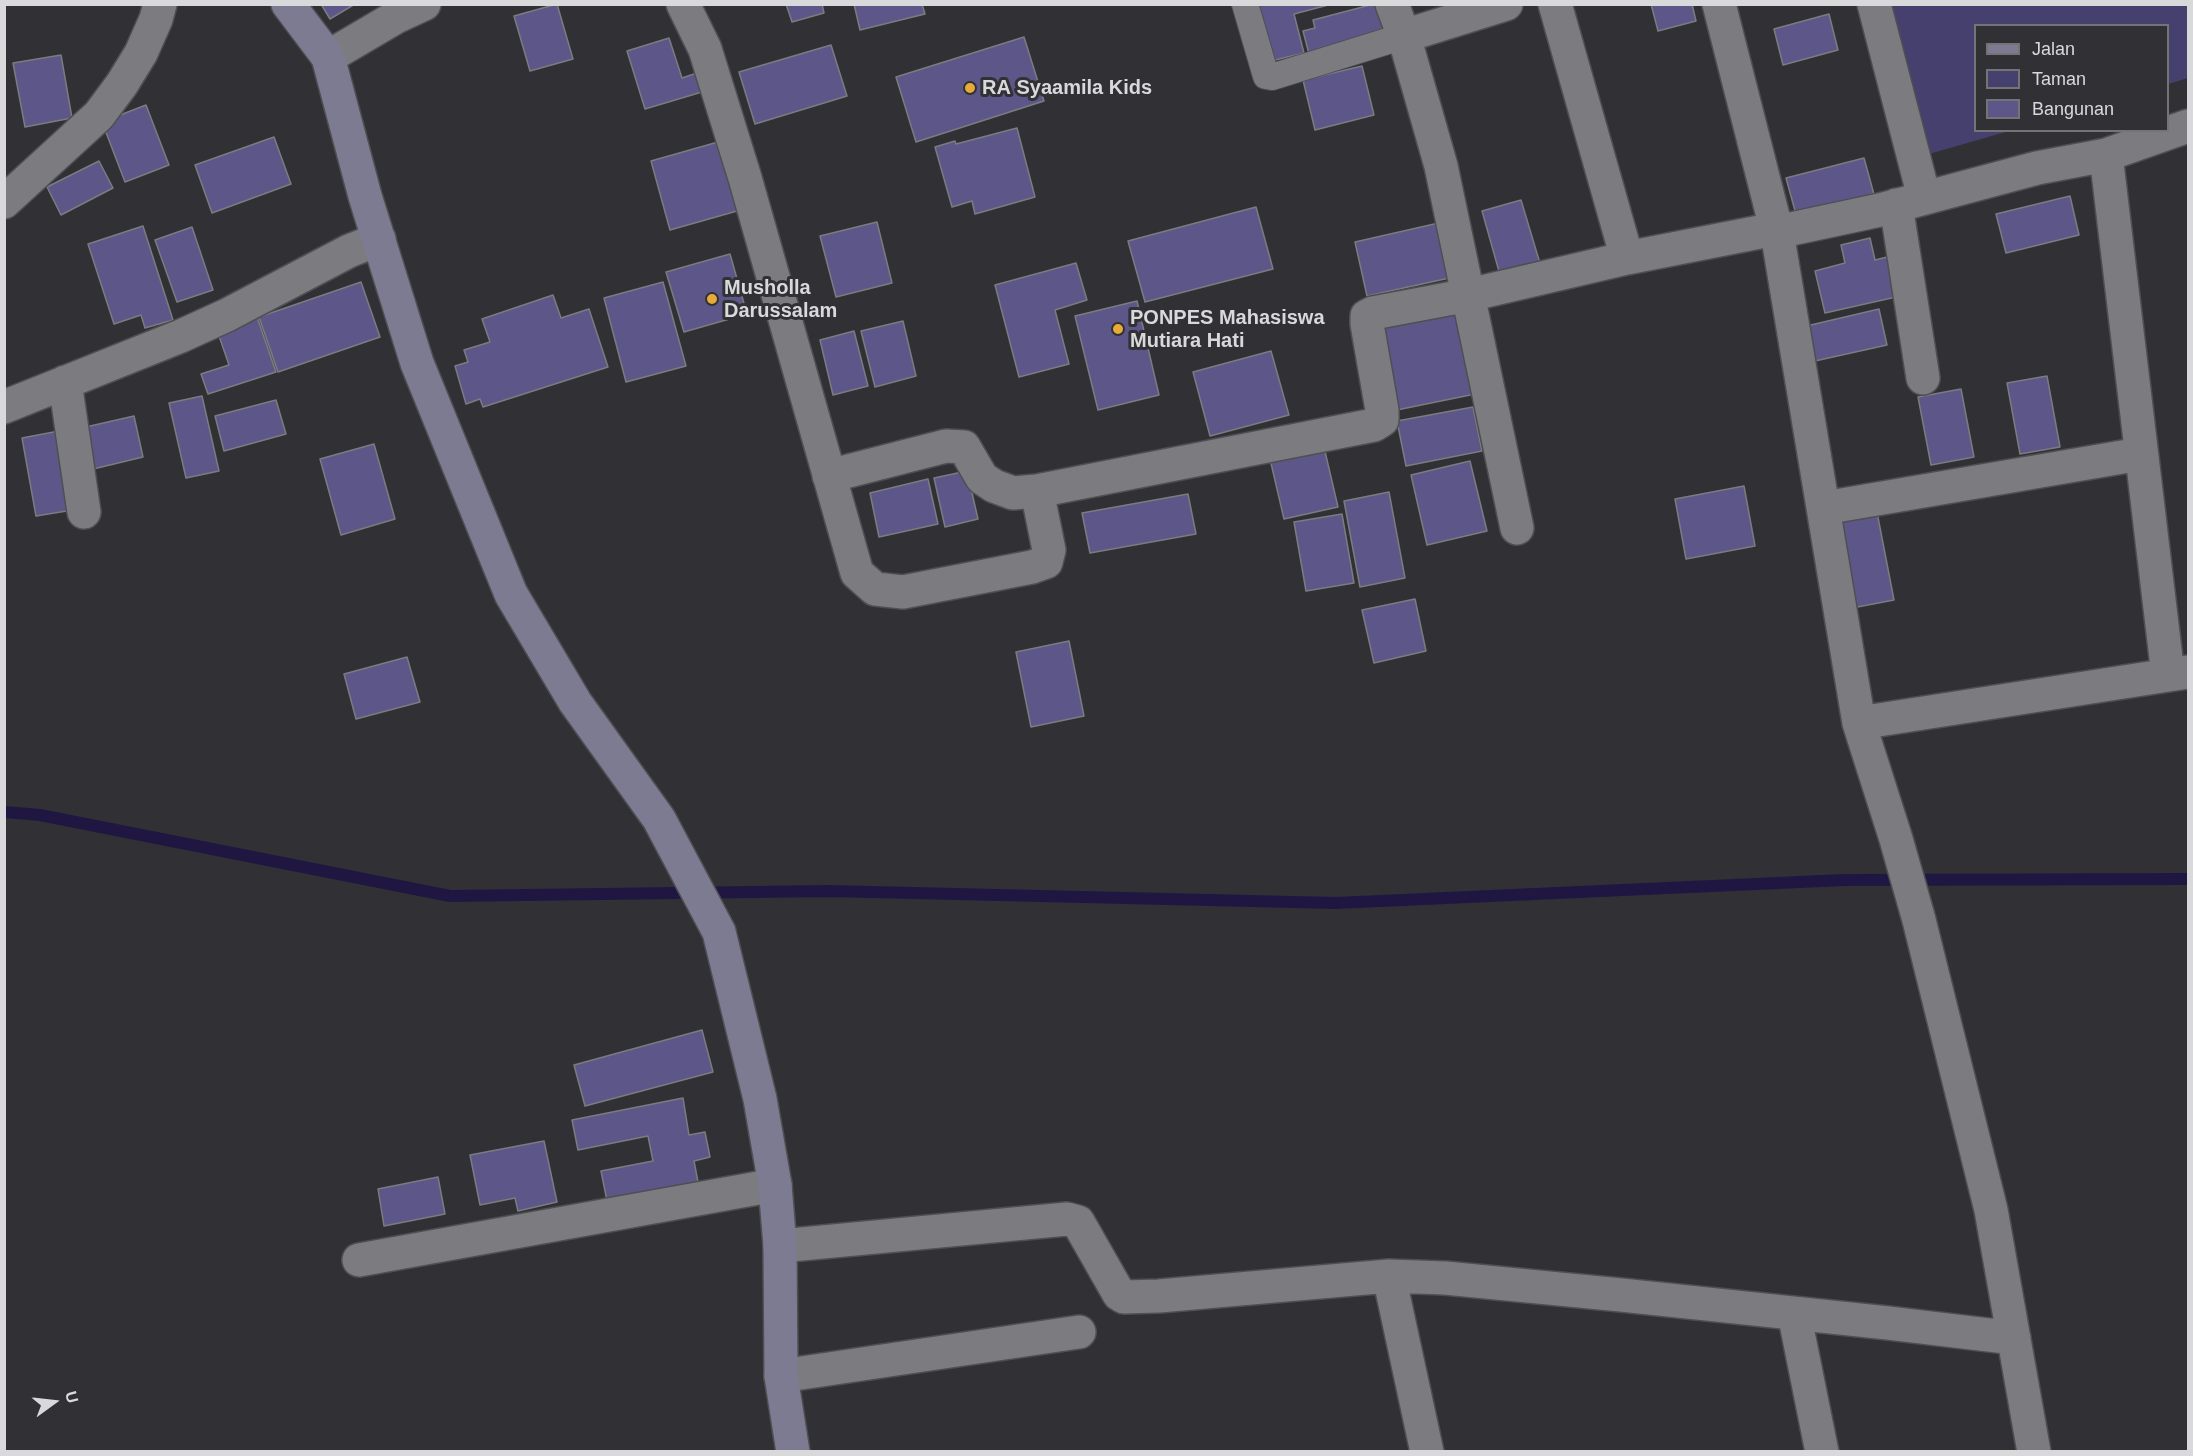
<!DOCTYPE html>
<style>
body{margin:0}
#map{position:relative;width:2193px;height:1456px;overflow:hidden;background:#313135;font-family:Arial,sans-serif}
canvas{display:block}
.frame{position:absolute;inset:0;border:6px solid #d9d8db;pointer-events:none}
.legend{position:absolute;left:1974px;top:24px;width:195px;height:108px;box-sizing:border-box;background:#313135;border:2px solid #747477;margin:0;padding:8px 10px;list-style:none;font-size:18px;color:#d9d8db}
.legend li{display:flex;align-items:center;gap:12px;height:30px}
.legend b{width:30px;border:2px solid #747477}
.north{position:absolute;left:24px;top:1372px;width:60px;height:60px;-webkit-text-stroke:4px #313135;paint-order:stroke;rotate:75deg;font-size:16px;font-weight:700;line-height:24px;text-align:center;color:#d9d8db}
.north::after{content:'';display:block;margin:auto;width:21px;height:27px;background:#d9d8db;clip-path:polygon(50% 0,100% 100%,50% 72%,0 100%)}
</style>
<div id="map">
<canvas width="2193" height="1456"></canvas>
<div class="frame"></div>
<ul class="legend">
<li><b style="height:8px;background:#7d7b92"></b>Jalan</li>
<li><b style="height:16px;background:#46406e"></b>Taman</li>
<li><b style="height:16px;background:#5c5788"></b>Bangunan</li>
</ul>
<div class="north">U</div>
</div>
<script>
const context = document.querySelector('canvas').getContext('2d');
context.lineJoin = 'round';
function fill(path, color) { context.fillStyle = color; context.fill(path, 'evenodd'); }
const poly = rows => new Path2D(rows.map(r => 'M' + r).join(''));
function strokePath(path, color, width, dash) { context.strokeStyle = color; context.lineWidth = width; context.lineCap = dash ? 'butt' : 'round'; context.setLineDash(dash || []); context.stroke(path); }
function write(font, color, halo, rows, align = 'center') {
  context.font = font + ' Arial,sans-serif'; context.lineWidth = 6; context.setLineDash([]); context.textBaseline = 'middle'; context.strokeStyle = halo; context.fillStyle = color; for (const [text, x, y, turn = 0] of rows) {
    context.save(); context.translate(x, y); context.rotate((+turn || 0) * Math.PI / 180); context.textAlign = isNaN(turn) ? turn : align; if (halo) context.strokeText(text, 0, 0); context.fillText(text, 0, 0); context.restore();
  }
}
const green = poly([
 [1890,5,2188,5,2188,78,2168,84,2168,26,1976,26,1976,130,2009,131,1929,154]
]);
const stream = poly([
 [4,812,40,815,450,896,829,891,1336,903,1844,880,2188,879]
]);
const building = poly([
 [321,4,355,4,330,19,321,4],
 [557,4,573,59,530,71,514,16,557,4],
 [786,4,822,4,824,13,792,22,786,4],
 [854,4,922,4,925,14,860,30,854,4],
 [1256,4,1332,4,1294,14,1304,53,1271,61,1256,4],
 [1374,4,1380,4,1388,33,1309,54,1303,31,1315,28,1313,20,1374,4],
 [1651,4,1692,4,1696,21,1658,31,1651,4],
 [1829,14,1838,50,1783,65,1774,29,1829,14],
 [1024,37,1044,101,916,142,896,77,1024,37],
 [669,38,682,78,697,73,702,92,645,109,627,51,669,38],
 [831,45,847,96,755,124,739,72,831,45],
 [61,55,72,118,25,127,13,63,61,55],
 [1362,66,1374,115,1315,130,1303,80,1362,66],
 [146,105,169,165,125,182,102,122,146,105],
 [1017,128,1035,197,975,214,972,201,952,207,935,147,955,141,956,144,1017,128],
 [274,137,291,184,212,213,195,165,274,137],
 [718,142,737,211,670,230,651,161,718,142],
 [1864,158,1875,198,1797,218,1786,178,1864,158],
 [99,161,113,188,61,215,47,187,99,161],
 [2070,196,2079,235,2006,253,1996,214,2070,196],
 [1521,200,1542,270,1502,282,1482,211,1521,200],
 [1256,207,1273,269,1145,302,1128,241,1256,207],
 [877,222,892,283,836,297,820,236,877,222],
 [1443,222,1454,277,1367,296,1355,242,1443,222],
 [143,226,173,320,145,328,141,315,114,324,88,244,143,226],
 [192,227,213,290,177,302,155,240,192,227],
 [1870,238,1875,260,1887,257,1896,297,1825,313,1815,271,1845,263,1841,245,1870,238],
 [730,254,747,314,684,332,666,272,730,254],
 [1076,263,1087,300,1055,310,1069,364,1019,377,995,285,1076,263],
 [361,282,380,337,278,372,259,317,361,282],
 [663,282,686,366,626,382,604,298,663,282],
 [553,295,561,318,589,309,608,367,483,407,480,399,466,404,455,366,468,362,464,350,490,342,482,319,553,295],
 [1461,300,1480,393,1392,411,1373,318,1461,300],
 [1137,301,1159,395,1098,410,1075,316,1137,301],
 [1879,309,1887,345,1806,363,1798,328,1879,309],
 [257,317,276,372,208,394,201,374,229,365,217,330,257,317],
 [903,321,916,376,875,387,861,331,903,321],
 [854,331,868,386,833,395,820,340,854,331],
 [1271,351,1289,415,1210,436,1193,372,1271,351],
 [2047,376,2060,447,2020,454,2007,383,2047,376],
 [1961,389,1974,457,1931,465,1918,397,1961,389],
 [202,396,219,471,186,478,169,403,202,396],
 [276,400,286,434,224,451,215,416,276,400],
 [1473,407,1482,451,1406,466,1397,421,1473,407],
 [134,416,143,457,85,471,77,429,134,416],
 [59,431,73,510,36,516,22,438,59,431],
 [374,444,395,519,341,535,320,459,374,444],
 [1324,447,1338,507,1284,519,1270,459,1324,447],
 [1470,461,1487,531,1427,545,1411,475,1470,461],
 [967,471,978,519,945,527,934,478,967,471],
 [928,479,938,524,879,537,870,493,928,479],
 [1744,486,1755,546,1686,559,1675,499,1744,486],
 [1389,492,1405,578,1360,587,1344,501,1389,492],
 [1188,494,1196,534,1090,553,1082,513,1188,494],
 [1876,507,1894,600,1847,609,1828,516,1876,507],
 [1342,514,1354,583,1306,591,1294,522,1342,514],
 [1415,599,1426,651,1374,663,1362,610,1415,599],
 [1069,641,1084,716,1031,727,1016,652,1069,641],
 [407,657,420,702,356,719,344,674,407,657],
 [702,1030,713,1072,585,1106,574,1065,702,1030],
 [683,1098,689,1135,705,1132,710,1157,694,1161,699,1187,608,1206,601,1171,653,1161,648,1136,578,1150,572,1120,683,1098],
 [544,1141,557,1202,518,1211,515,1198,480,1205,470,1155,544,1141],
 [438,1177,445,1214,384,1226,378,1189,438,1177]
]);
const lane = poly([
 [1245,4,1266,76,1272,77,1404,36]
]);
const street = poly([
 [683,4,705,49,745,178,857,573,875,589,903,592,1032,567,1046,562,1049,550,1037,491],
 [1392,4,1404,36,1441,166,1517,528],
 [1555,4,1627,258],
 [1719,4,1777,232,1859,723,1896,839,1919,920,1991,1210,2034,1452],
 [1874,4,1924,197],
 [1404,36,1506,4],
 [328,57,396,17,424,4],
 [2106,155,2168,675],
 [4,202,99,115,122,84,141,53,156,19,160,4],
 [1896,205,1923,378],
 [1777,232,1880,210,2037,168,2106,155,2188,126],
 [65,382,84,512],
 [4,407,181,336,227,315,349,251,379,239],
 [829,476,946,446,964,447,982,478,994,486,1013,493,1037,491,1374,425,1382,420,1382,410,1367,324,1367,316,1373,313,1469,295,1627,258,1775,229],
 [1824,508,2140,454],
 [1859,723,2188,672],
 [780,1246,1067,1219,1078,1222,1119,1294,1124,1297,1159,1296,1389,1276],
 [359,1260,775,1185],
 [1794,1313,1822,1452],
 [781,1376,1079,1332],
 [1427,1452,1389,1276,1445,1278,1621,1295,1888,1323,2014,1338]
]);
const secondary = poly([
 [288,4,328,57,365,196,417,363,511,594,575,702,659,819,719,932,760,1099,775,1185,780,1246,781,1376,793,1452]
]);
const markers = [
 [970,88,6,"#e9ab38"],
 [712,299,6,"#e9ab38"],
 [1118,329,6,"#e9ab38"]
];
const poiNames = [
 ["RA Syaamila Kids",982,88],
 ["Musholla",724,288],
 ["Darussalam",724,311],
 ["PONPES Mahasiswa",1130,318],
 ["Mutiara Hati",1130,341]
];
fill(green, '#46406e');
strokePath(stream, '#1f1742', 12);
fill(building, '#5c5788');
strokePath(building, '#7b7b80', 1.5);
strokePath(lane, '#4f4e52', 28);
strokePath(street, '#4f4e52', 36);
strokePath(secondary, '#4f4e52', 36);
strokePath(lane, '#7b7b80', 26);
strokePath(street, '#7b7b80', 33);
strokePath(secondary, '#7d7b92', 33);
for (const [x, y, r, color] of markers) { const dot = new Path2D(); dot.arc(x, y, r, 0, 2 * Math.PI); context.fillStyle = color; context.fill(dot); strokePath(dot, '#313135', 2); }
write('bold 20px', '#d9d8db', '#313135', poiNames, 'left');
</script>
